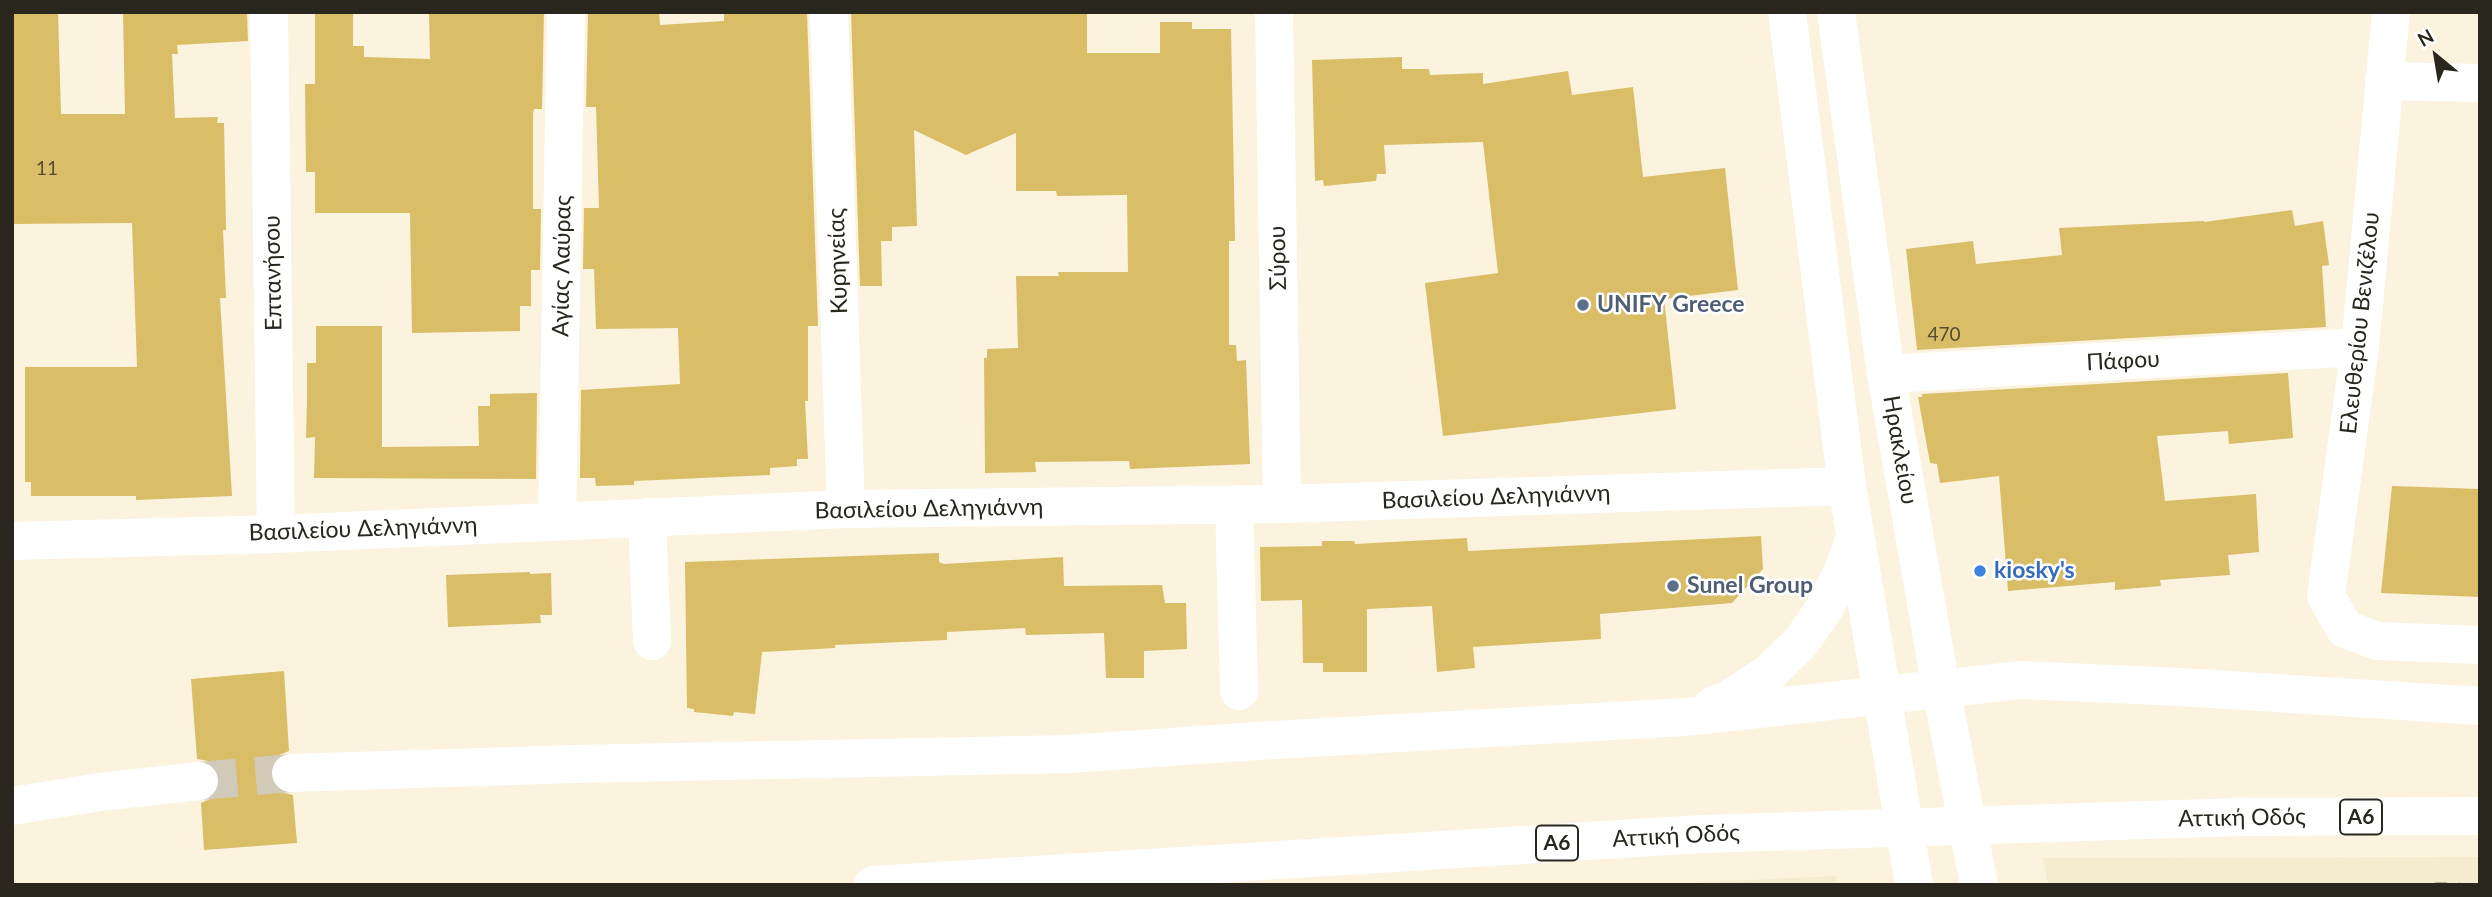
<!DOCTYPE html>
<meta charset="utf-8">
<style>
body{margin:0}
#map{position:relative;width:2492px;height:897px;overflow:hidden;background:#fbf3de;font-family:Lato,sans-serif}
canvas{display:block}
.frame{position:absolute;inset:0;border:14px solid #29261e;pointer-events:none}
.north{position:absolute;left:2401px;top:21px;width:70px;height:70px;-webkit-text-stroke:5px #fff;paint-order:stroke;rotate:330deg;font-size:19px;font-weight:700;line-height:28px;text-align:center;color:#29261e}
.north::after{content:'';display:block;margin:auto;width:24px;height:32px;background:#29261e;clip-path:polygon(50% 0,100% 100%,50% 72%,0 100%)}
</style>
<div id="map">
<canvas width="2492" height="897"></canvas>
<div class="frame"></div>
<div class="north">N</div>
</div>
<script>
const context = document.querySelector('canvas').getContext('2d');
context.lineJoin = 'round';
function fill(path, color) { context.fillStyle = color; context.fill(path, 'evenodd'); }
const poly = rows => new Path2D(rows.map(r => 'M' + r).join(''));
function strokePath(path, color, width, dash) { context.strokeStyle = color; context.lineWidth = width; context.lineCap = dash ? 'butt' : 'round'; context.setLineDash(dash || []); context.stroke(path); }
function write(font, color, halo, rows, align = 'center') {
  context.font = font + ' Lato,sans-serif'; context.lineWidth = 5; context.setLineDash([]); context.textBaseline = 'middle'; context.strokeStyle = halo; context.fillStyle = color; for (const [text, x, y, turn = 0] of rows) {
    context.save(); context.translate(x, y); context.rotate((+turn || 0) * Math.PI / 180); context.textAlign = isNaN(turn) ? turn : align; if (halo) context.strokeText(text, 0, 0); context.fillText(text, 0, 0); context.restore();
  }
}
const built = poly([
 [2480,857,2480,885,2048,885,2043,858],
 [1836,876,1837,885,1647,885]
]);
const building = poly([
 [12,12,58,12,61,114,125,114,123,12,247,12,248,41,177,45,178,54,172,54,175,118,218,117,217,123,224,123,226,230,223,230,226,298,220,298,232,496,136,500,136,496,31,496,31,482,25,482,25,367,137,367,132,223,12,224],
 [315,12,353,12,353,46,364,46,364,57,430,59,429,12,544,12,542,109,534,109,533,114,533,209,541,209,540,270,531,270,531,306,520,306,520,331,412,333,410,213,315,213,315,172,306,172,305,84,315,84],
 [588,12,659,12,660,25,724,21,724,12,807,12,818,326,808,326,808,401,805,401,808,459,797,459,797,466,770,468,770,475,634,481,634,485,596,486,595,478,580,478,581,390,680,384,678,328,596,329,594,269,583,269,584,208,599,208,596,107,586,107],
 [851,12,1087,12,1087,53,1160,53,1160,22,1192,22,1192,29,1231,29,1235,241,1229,241,1229,345,1236,345,1237,361,1246,360,1250,464,1130,469,1129,461,1035,462,1036,472,985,473,984,358,987,358,987,349,1018,348,1016,276,1059,276,1058,272,1128,272,1127,195,1057,196,1056,191,1016,191,1016,133,966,155,914,130,917,226,892,227,892,241,881,241,882,286,860,286],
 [1402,57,1402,69,1429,69,1430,75,1483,73,1483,84,1568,71,1572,95,1633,87,1643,177,1725,168,1738,290,1664,299,1676,409,1443,436,1425,283,1498,273,1483,142,1384,145,1386,174,1377,174,1376,181,1324,186,1323,180,1315,181,1312,60],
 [2292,210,2295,226,2323,221,2329,265,2322,266,2326,327,1917,350,1906,249,1973,241,1976,264,2062,255,2059,228,2204,221,2204,222],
 [316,326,382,326,382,447,479,446,478,406,490,406,490,394,537,393,536,479,314,478,315,437,306,438,307,401,307,363,316,363],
 [2288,373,2293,438,2229,444,2228,431,2157,436,2165,501,2256,494,2259,552,2228,555,2230,575,2160,580,2161,586,2115,590,2115,582,2008,591,1999,476,1940,483,1937,464,1930,463,1918,397,1922,397,1922,394],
 [2392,486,2480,489,2480,597,2381,593],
 [1761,536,1763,569,1732,603,1600,614,1601,639,1473,647,1475,668,1437,672,1432,606,1367,609,1367,672,1323,672,1323,663,1303,663,1302,600,1261,601,1260,547,1322,546,1322,541,1354,541,1355,544,1467,538,1468,551],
 [939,553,939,562,944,564,1063,557,1064,586,1162,585,1165,603,1186,603,1187,649,1144,651,1144,678,1106,678,1104,633,1026,635,1025,628,947,632,947,640,835,645,835,648,762,652,755,714,734,712,733,716,694,712,694,709,687,708,685,562],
 [530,572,530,574,551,573,552,615,540,615,541,623,448,627,446,575],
 [284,671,289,751,279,755,272,762,269,774,272,784,280,792,293,795,297,843,204,850,201,803,212,798,219,790,221,779,216,768,208,761,197,759,191,679]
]);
const motorwayTunnel = poly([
 [199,781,291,773]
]);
const minor = poly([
 [269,12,276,534],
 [829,12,846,509],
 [1274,12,1282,504],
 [2391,12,2360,347,2326,596,2345,629,2377,641,2480,645],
 [2384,81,2480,83],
 [1886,374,2360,347],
 [1234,504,1239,691],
 [647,517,652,641],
 [557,521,566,12],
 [12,541,276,534,846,509,1282,504,1847,486]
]);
const secondary = poly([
 [1787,12,1847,486,1914,885],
 [1836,12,1886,374,1941,688,1979,885]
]);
const motorway = poly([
 [1712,706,1729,699,1768,674,1801,642,1824,609,1841,575,1855,538],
 [291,773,575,764,1070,754,1256,741,1685,717,2021,680,2181,687,2480,706],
 [12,806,100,792,199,781],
 [873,885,1702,834,2243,817,2480,816]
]);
const rail = poly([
 [2435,885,2460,885]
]);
const markers = [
 [1583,305,7,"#5c6f8a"],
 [1980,571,7,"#3f7fe0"],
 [1673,586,7,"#5c6f8a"]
];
const numberNames = [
 ["11",47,169],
 ["470",1944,335]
];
const shields = [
 [2361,817,42],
 [1557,843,42]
];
const shieldNames = [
 ["Α6",2361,817],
 ["Α6",1557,843]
];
const streetNames = [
 ["Σύρου",1278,258,-91],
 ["Κυρηνείας",838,261,-92],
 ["Αγίας Λαύρας",562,266,-89],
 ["Επτανήσου",273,273,-91],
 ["Ελευθερίου Βενιζέλου",2360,323,-84],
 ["Πάφου",2123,361,-3],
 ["Ηρακλείου",1900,450,80],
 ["Βασιλείου Δεληγιάννη",1496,497,-2],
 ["Βασιλείου Δεληγιάννη",929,509,-1],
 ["Βασιλείου Δεληγιάννη",363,529,-2],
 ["Αττική Οδός",2242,818,-1],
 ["Αττική Οδός",1676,836,-3]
];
const serviceNames = [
 ["UNIFY Greece",1597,305],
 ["Sunel Group",1687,586]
];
const shopNames = [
 ["kiosky's",1994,571]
];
fill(built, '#f5ebce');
fill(building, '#dabd67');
strokePath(motorwayTunnel, '#d1cab8', 38, [38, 19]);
strokePath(minor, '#fff', 38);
strokePath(secondary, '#fff', 38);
strokePath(motorway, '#fff', 38);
strokePath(rail, '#7a7568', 5, [12, 12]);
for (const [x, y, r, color] of markers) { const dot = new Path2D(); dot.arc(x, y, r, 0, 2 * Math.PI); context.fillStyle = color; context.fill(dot); strokePath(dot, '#fff', 2.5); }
write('19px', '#554c30', null, numberNames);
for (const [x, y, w] of shields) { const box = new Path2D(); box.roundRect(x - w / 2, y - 17.5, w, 35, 5); context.fillStyle = '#fff'; context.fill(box); strokePath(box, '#29261e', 2); }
write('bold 21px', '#29261e', null, shieldNames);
write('23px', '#29261e', '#fff', streetNames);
write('bold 23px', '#4e5e75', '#fff', serviceNames, 'left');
write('bold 23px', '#366cbe', '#fff', shopNames, 'left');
</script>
